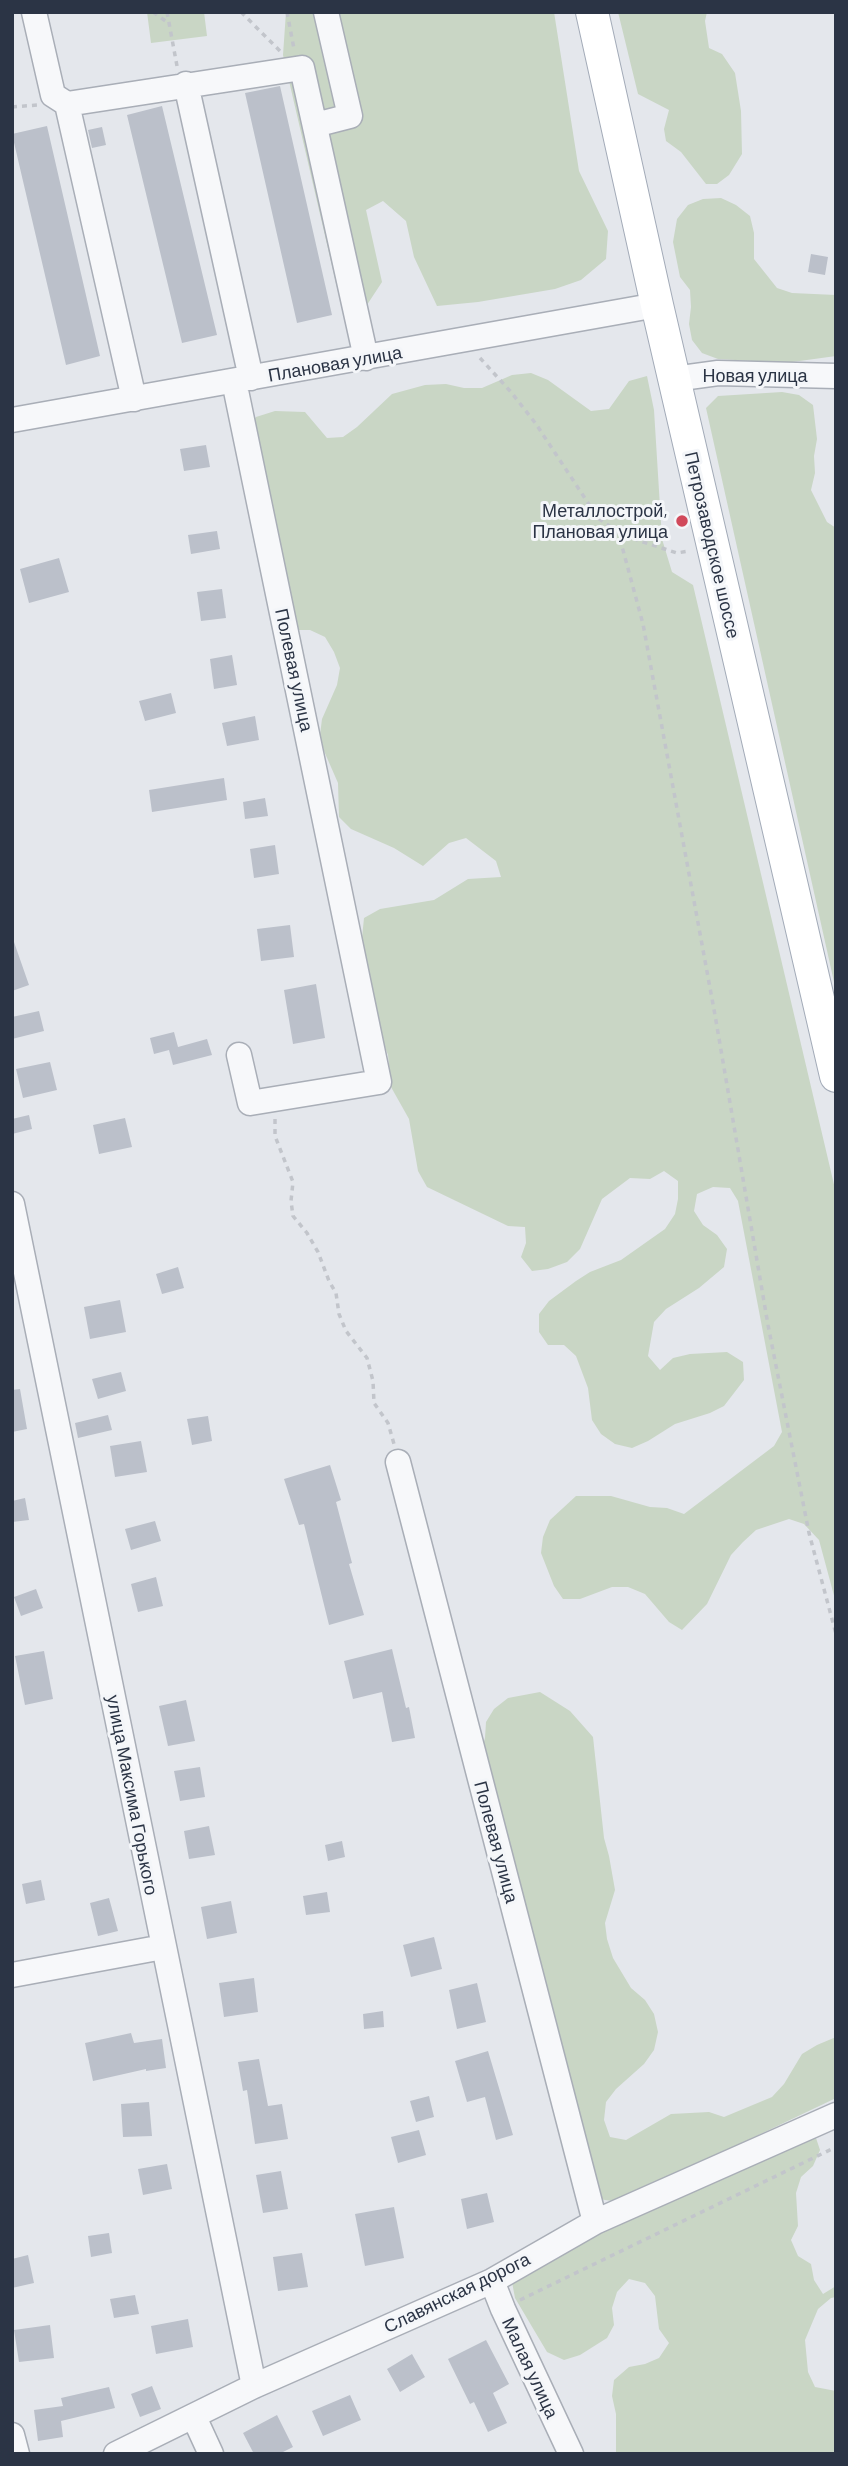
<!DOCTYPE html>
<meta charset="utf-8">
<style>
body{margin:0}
#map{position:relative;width:848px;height:2466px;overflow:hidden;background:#e4e7ec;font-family:Barlow,sans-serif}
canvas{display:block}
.frame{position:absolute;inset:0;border:14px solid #2b3445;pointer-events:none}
</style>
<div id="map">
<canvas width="848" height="2466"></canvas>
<div class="frame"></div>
</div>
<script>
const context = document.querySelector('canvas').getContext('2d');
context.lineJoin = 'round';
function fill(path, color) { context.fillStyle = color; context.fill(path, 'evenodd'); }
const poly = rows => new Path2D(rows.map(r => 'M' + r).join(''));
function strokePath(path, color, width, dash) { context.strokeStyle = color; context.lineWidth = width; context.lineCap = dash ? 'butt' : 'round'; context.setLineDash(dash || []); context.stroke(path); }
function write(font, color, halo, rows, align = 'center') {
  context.font = font + ' Barlow,sans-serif'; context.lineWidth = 6; context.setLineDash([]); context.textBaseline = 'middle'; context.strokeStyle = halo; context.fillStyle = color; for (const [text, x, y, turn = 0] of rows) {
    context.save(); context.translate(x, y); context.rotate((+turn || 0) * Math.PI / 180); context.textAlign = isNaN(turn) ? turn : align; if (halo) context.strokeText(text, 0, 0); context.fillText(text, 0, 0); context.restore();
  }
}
const green = poly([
 [147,12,204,12,207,36,151,43],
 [286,12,554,12,579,171,608,231,606,259,581,280,555,289,478,302,437,306,414,257,406,221,383,201,366,210,382,282,363,311,354,314,342,309,283,55],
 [618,12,707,12,705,21,709,48,722,54,735,73,741,111,742,154,729,175,717,184,706,184,681,152,666,141,664,129,669,110,638,94],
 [721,198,736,205,750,216,754,233,754,259,777,288,792,293,836,295,836,356,785,363,718,359,702,353,692,340,689,324,691,307,690,290,680,277,673,242,677,219,688,205,703,199],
 [531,373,548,380,591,411,609,409,629,381,647,376,654,410,662,539,672,572,693,585,836,1193,836,1603,819,1540,804,1524,789,1519,756,1530,743,1542,731,1555,707,1604,682,1630,669,1622,645,1594,628,1587,612,1587,580,1599,563,1599,554,1586,541,1553,543,1537,550,1520,576,1496,611,1496,650,1507,667,1508,684,1514,774,1446,782,1432,738,1201,730,1188,713,1187,697,1194,694,1211,703,1225,717,1235,727,1249,724,1267,699,1288,666,1309,654,1322,648,1356,660,1370,673,1358,690,1354,727,1352,743,1362,744,1380,724,1406,710,1413,675,1424,648,1441,632,1448,615,1444,601,1434,592,1420,588,1388,576,1356,564,1345,548,1345,539,1332,539,1314,549,1301,576,1281,590,1272,621,1260,665,1229,675,1214,678,1199,678,1181,664,1171,650,1179,630,1178,602,1199,580,1249,567,1262,548,1269,532,1271,521,1257,526,1243,525,1227,508,1226,427,1187,418,1171,409,1119,391,1087,388,1055,358,978,364,918,380,909,434,900,468,879,501,877,496,861,466,838,449,843,423,866,394,848,351,829,339,817,338,783,324,751,320,735,322,719,337,685,340,668,334,652,325,637,310,630,291,630,246,430,256,417,275,411,305,412,327,438,343,437,357,427,392,394,425,385,446,384,464,388,482,388,512,375],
 [782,392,799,395,813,405,817,439,814,456,815,473,811,490,827,522,836,528,836,991,706,408,718,396],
 [540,1692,570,1711,593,1737,604,1838,609,1856,615,1890,605,1923,607,1939,613,1958,631,1988,645,2000,654,2014,658,2032,654,2050,644,2064,616,2089,606,2102,604,2120,610,2137,626,2140,671,2114,709,2112,724,2117,772,2097,784,2084,802,2054,817,2045,836,2037,836,2098,618,2202,599,2199,479,1758,485,1738,486,1722,494,1709,508,1698],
 [815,2135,820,2150,813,2166,801,2177,796,2193,798,2226,791,2240,798,2256,811,2264,814,2280,823,2294,836,2286,836,2297,831,2298,818,2309,805,2340,808,2372,815,2387,836,2391,836,2454,616,2454,616,2414,612,2396,614,2380,629,2367,645,2364,659,2358,669,2343,659,2329,655,2296,645,2283,629,2279,617,2292,612,2308,614,2325,607,2338,580,2355,564,2360,547,2352,515,2298,512,2282,520,2268]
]);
const building = poly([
 [280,86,332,315,297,323,245,93],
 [162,106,217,335,182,343,127,115],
 [47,126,100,356,66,365,12,134],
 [102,127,106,145,92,148,88,130],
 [811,254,828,257,825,275,808,272],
 [206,445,210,467,184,471,180,449],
 [217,531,220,549,191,554,188,535],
 [59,558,69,592,29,603,20,569],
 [222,589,226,618,201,621,197,592],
 [232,655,237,685,214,689,210,659],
 [171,693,176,713,145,721,139,701],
 [255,716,259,740,227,746,222,723],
 [224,778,227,800,152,812,149,790],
 [265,798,268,816,245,819,243,802],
 [275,845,279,874,254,878,250,849],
 [290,925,294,957,261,961,257,929],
 [14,942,29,985,12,991,12,943],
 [316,984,325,1038,293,1044,284,990],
 [39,1011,44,1031,12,1039,12,1017],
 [174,1032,178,1047,207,1039,212,1055,173,1065,169,1050,154,1054,150,1038],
 [50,1062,57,1090,23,1098,16,1069],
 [29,1115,32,1129,12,1134,12,1119],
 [125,1118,132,1147,99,1154,93,1125],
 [178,1267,184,1288,162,1294,156,1274],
 [120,1300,126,1332,90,1339,84,1307],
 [121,1372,126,1391,98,1399,92,1379],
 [20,1389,27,1429,12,1432,12,1390],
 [108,1415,112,1430,78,1438,75,1423],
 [208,1416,212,1441,192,1445,187,1419],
 [141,1441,147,1472,115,1477,110,1446],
 [330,1465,341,1500,336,1502,352,1563,349,1564,364,1615,329,1625,304,1524,299,1525,284,1479],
 [25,1498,29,1520,12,1522,12,1501],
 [155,1521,161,1541,131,1550,125,1529],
 [156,1577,163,1606,138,1612,131,1584],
 [36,1589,43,1608,21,1616,14,1597],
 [392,1649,406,1708,409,1707,415,1738,392,1742,382,1692,353,1699,344,1661],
 [44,1651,53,1699,25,1705,15,1656],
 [186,1700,195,1741,168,1746,159,1706],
 [200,1767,205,1797,180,1801,174,1771],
 [209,1826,215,1855,189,1859,184,1831],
 [342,1841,345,1857,328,1861,325,1845],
 [41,1880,45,1900,26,1904,22,1884],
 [327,1892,330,1912,306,1915,303,1896],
 [109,1898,118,1931,98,1936,90,1903],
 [231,1901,237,1933,207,1939,201,1907],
 [434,1937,442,1969,411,1977,403,1945],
 [254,1978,258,2012,224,2017,219,1983],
 [477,1983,486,2022,457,2029,449,1990],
 [383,2011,384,2027,364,2029,363,2014],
 [131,2033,134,2043,162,2039,166,2068,146,2071,146,2069,93,2081,85,2043],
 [488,2051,513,2135,496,2140,485,2097,467,2102,455,2061],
 [259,2059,268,2106,282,2104,288,2139,255,2144,247,2090,243,2091,238,2062],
 [429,2096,434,2117,416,2122,410,2101],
 [149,2102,152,2136,123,2137,121,2104],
 [419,2130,426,2155,398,2163,391,2137],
 [167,2164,172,2189,143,2195,138,2169],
 [281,2171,288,2209,263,2213,256,2175],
 [487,2193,494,2222,467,2229,461,2199],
 [394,2207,404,2258,365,2266,355,2214],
 [109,2233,112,2253,91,2257,88,2236],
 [302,2253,308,2287,278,2291,273,2257],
 [28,2255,34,2283,12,2288,12,2259],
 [135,2295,139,2314,114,2318,110,2299],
 [188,2319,193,2347,156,2354,151,2326],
 [50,2325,54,2358,19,2362,14,2330],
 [486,2340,509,2384,493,2393,507,2423,488,2432,474,2402,470,2404,448,2359],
 [412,2354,425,2377,400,2392,387,2369],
 [152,2386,161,2409,140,2417,131,2394],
 [109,2387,115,2408,61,2421,63,2437,38,2441,34,2410,63,2406,61,2398],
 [350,2395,361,2420,323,2436,312,2411],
 [277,2415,293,2447,279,2454,254,2454,243,2433]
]);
const path = poly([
 [153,12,167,22],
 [167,12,177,66],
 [241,12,281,52],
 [287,12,294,49],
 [12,107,37,105],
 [480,358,511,392,536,424,598,518,615,530,637,540,677,553,689,551],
 [615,530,623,550,643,624,715,1015,768,1325,809,1533,836,1634],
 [275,1119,275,1136,293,1182,291,1201,293,1216,307,1233,318,1252,329,1281,336,1293,339,1314,346,1331,367,1358,373,1381,374,1403,388,1423,394,1444],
 [520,2300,836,2147]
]);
const minor = poly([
 [34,12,53,95,67,104,134,399],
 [186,84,251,378],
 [67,104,302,68,366,358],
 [315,125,350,116,326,12],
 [674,379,718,373,836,376],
 [234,381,379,1082,250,1103,239,1055],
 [12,420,657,305],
 [12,1204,254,2386],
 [398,1462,595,2222],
 [12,1975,163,1947],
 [492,2281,503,2309,571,2454],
 [194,2417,211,2454],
 [12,2435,17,2454],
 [116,2454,254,2386,492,2281,595,2222,836,2115]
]);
const major = poly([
 [592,12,657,305,836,1076]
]);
const markers = [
 [682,521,7,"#d1495b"]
];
const streetNames = [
 ["Плановая улица",335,364,-10],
 ["Новая улица",755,376],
 ["Петрозаводское шоссе",712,545,77],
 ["Полевая улица",294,670,78],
 ["улица Максима Горького",132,1795,79],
 ["Полевая улица",496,1842,75],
 ["Славянская дорога",457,2293,-26],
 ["Малая улица",530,2368,65]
];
const poiNames = [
 ["Металлострой,",668,511],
 ["Плановая улица",668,532]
];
fill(green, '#c9d6c5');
fill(building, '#bbc0ca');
strokePath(minor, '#a9aeb7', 27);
strokePath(major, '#a3abb8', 34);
strokePath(path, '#c2c5cb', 3.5, [5, 5]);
strokePath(minor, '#f7f8fa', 24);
strokePath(major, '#fff', 32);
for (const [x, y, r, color] of markers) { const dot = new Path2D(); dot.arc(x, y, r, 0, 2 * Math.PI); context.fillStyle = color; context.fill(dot); strokePath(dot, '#f4f6f9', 2.5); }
write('18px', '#2b3445', '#f4f6f9', streetNames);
write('18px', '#2b3445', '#f4f6f9', poiNames, 'right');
</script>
